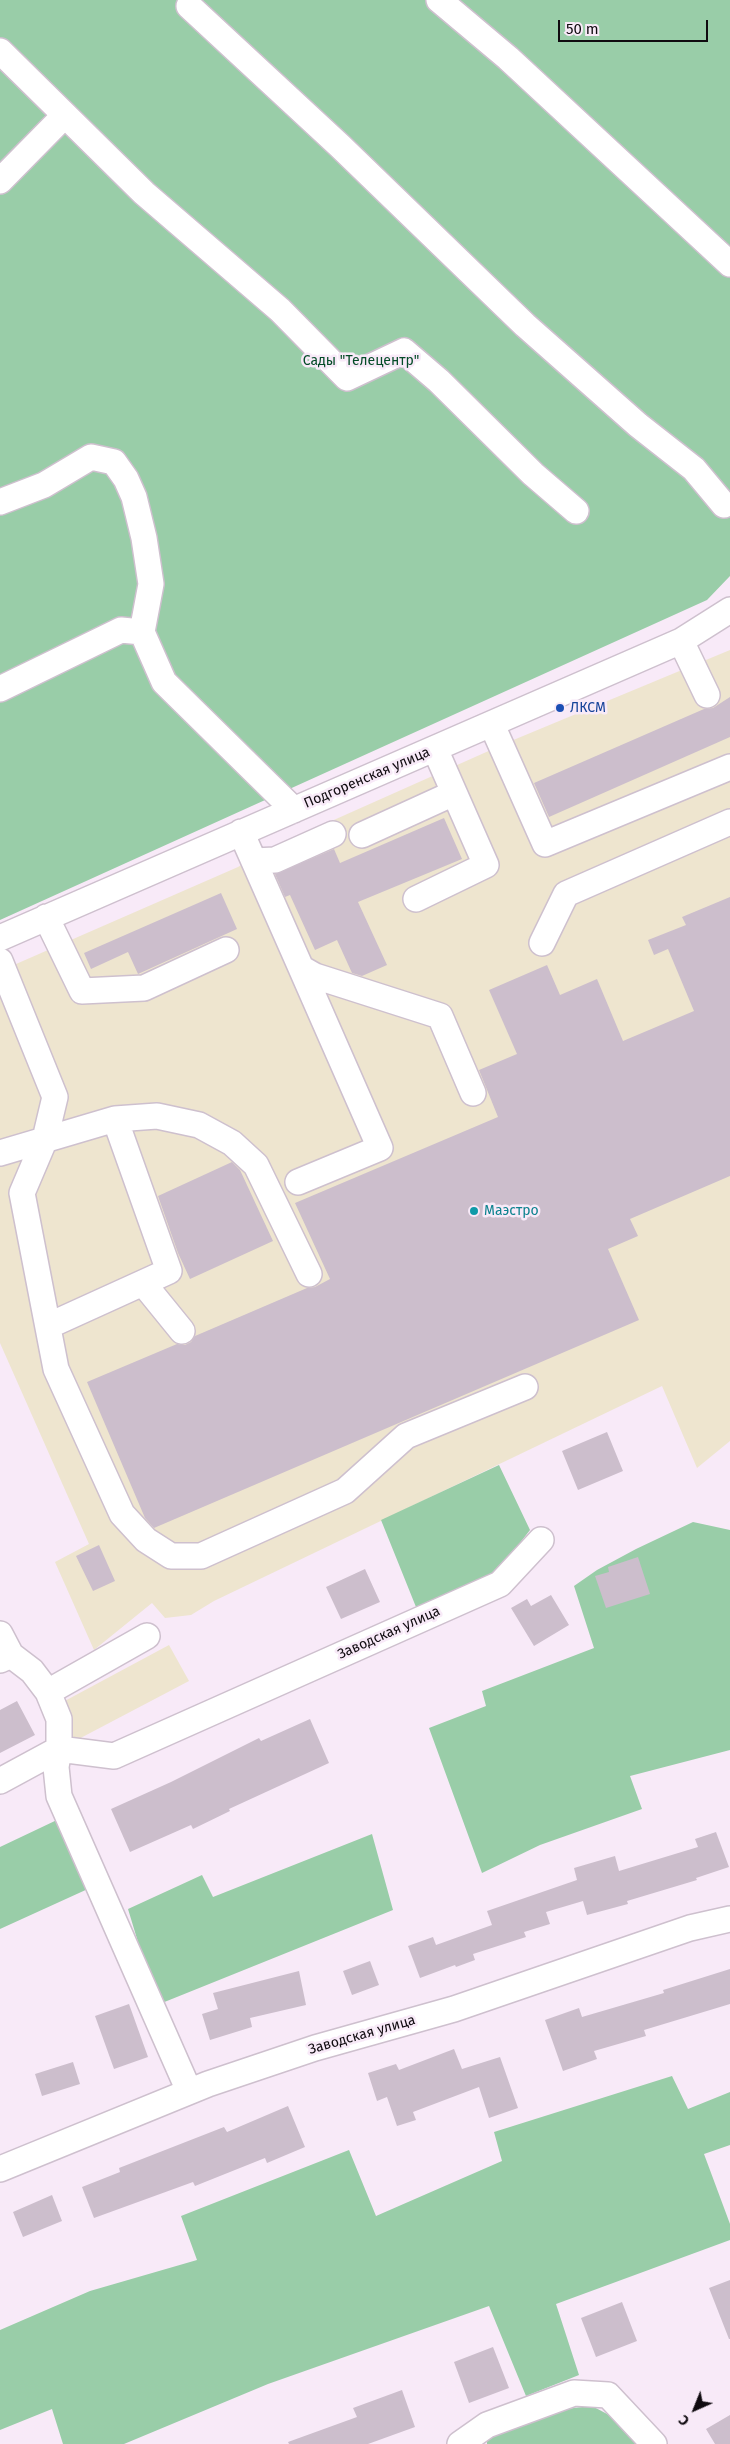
<!DOCTYPE html>
<meta charset="utf-8">
<style>
body{margin:0}
#map{position:relative;width:730px;height:2444px;overflow:hidden;background:#f8eaf8;font-family:"Fira Sans",sans-serif}
canvas{display:block}
.north{position:absolute;left:670px;top:2384px;width:50px;height:50px;-webkit-text-stroke:4px #f8eaf8;paint-order:stroke;rotate:224deg;font-size:14px;font-weight:700;line-height:20px;text-align:center;color:#100b10}
.north::after{content:'';display:block;margin:auto;width:18px;height:22px;background:#100b10;clip-path:polygon(50% 0,100% 100%,50% 72%,0 100%)}
.scale{position:absolute;left:558px;top:20px;width:150px;height:22px;box-sizing:border-box;border:2px solid #100b10;border-top:0;padding-left:6px;font-size:15px;line-height:18px;white-space:nowrap;color:#100b10;-webkit-text-stroke:4px #f8eaf8;paint-order:stroke}
</style>
<div id="map">
<canvas width="730" height="2444"></canvas>
<div class="north">С</div>
<div class="scale">50 m</div>
</div>
<script>
const context = document.querySelector('canvas').getContext('2d');
context.lineJoin = 'round';
function fill(path, color) { context.fillStyle = color; context.fill(path, 'evenodd'); }
const poly = rows => new Path2D(rows.map(r => 'M' + r).join(''));
function strokePath(path, color, width, dash) { context.strokeStyle = color; context.lineWidth = width; context.lineCap = dash ? 'butt' : 'round'; context.setLineDash(dash || []); context.stroke(path); }
function write(font, color, halo, rows, align = 'center') {
  context.font = font + ' "Fira Sans",sans-serif'; context.lineWidth = 5; context.setLineDash([]); context.textBaseline = 'middle'; context.strokeStyle = halo; context.fillStyle = color; for (const [text, x, y, turn = 0] of rows) {
    context.save(); context.translate(x, y); context.rotate((+turn || 0) * Math.PI / 180); context.textAlign = isNaN(turn) ? turn : align; if (halo) context.strokeText(text, 0, 0); context.fillText(text, 0, 0); context.restore();
  }
}
const industrial = poly([
 [730,650,730,1441,697,1468,662,1386,214,1601,191,1615,165,1618,152,1603,94,1650,55,1562,89,1544,0,1343,0,971,238,867,262,852,511,741],
 [169,1645,189,1681,73,1742,64,1724,61,1703]
]);
const green = poly([
 [0,0,730,0,730,576,707,600,0,920],
 [499,1465,530,1530,495,1575,416,1607,381,1520],
 [693,1522,730,1530,730,1750,630,1776,642,1809,540,1845,482,1873,429,1728,486,1706,482,1691,594,1648,574,1586,597,1570,636,1549],
 [59,1819,90,1888,0,1929,0,1847],
 [372,1834,393,1910,157,2005,128,1909,202,1875,213,1897],
 [672,2076,688,2109,730,2092,730,2145,704,2154,730,2224,730,2240,556,2304,579,2375,526,2396,489,2306,268,2384,124,2444,63,2444,52,2409,0,2430,0,2330,90,2291,197,2260,181,2216,349,2150,376,2216,502,2161,494,2132],
 [592,2406,609,2415,636,2444,487,2444,487,2441,500,2430,573,2408]
]);
const building = poly([
 [730,697,730,737,549,817,534,783,704,709,713,708],
 [444,818,462,859,358,902,387,965,362,976,352,973,337,940,315,950,290,895,285,897,275,874,334,849,340,863],
 [221,893,237,929,138,974,128,952,91,969,84,953],
 [730,897,730,1176,630,1219,638,1236,608,1249,639,1320,154,1528,145,1518,87,1382,177,1344,185,1345,191,1342,195,1336,307,1288,315,1287,330,1279,295,1203,498,1117,479,1070,517,1054,489,990,547,965,560,995,597,979,623,1041,694,1011,668,949,654,955,648,940,686,925,682,917],
 [232,1162,240,1170,273,1241,190,1279,178,1253,158,1196],
 [607,1432,623,1471,578,1490,562,1451],
 [99,1545,115,1581,93,1591,76,1556],
 [638,1557,650,1594,606,1608,595,1576,609,1572,608,1567],
 [365,1569,380,1602,341,1619,326,1587],
 [551,1595,569,1625,534,1646,511,1608,527,1599,531,1606],
 [17,1701,35,1735,0,1753,0,1710],
 [310,1719,329,1763,229,1809,230,1811,193,1829,191,1825,130,1852,111,1809,171,1782,259,1738,261,1741],
 [716,1832,729,1867,696,1878,697,1880,627,1901,628,1904,587,1915,583,1901,546,1912,550,1924,524,1932,526,1937,473,1954,475,1960,456,1967,455,1965,420,1978,408,1946,433,1937,436,1945,492,1925,487,1911,577,1880,574,1868,615,1856,619,1871,698,1847,695,1839],
 [370,1961,379,1985,352,1995,343,1971],
 [730,1969,730,2004,644,2030,646,2036,594,2051,597,2059,563,2071,545,2020,579,2008,582,2017,664,1993,663,1990],
 [299,1971,306,2005,250,2018,252,2027,210,2040,202,2014,218,2009,213,1993],
 [129,2004,148,2057,114,2069,95,2016],
 [454,2049,462,2069,500,2057,518,2108,489,2118,479,2087,413,2112,416,2120,397,2126,387,2097,377,2101,368,2073,396,2064,399,2070],
 [73,2062,80,2084,42,2096,35,2074],
 [288,2106,305,2147,267,2163,265,2158,195,2186,193,2182,94,2218,82,2187,120,2172,119,2168,224,2127,227,2132],
 [52,2195,62,2221,23,2237,13,2212],
 [730,2280,730,2339,729,2339,709,2288],
 [622,2302,637,2341,596,2357,581,2318],
 [493,2347,509,2388,469,2403,454,2362],
 [402,2390,415,2427,368,2444,289,2444,288,2442,357,2417,353,2408],
 [730,2415,730,2444,715,2444,706,2429]
]);
const minor = poly([
 [439,0,508,58,730,264],
 [189,6,340,146,525,325,638,425,694,469,724,505],
 [0,51,144,193,280,310,347,378,404,351,439,381,533,474,576,511],
 [0,181,65,115],
 [0,502,44,485,91,457,114,462,126,479,134,497,144,538,151,584,142,632,164,682,294,810],
 [681,641,707,695],
 [0,689,121,630,142,632],
 [492,725,545,844,730,767],
 [241,832,301,968,315,976,440,1016,473,1093],
 [362,835,454,793],
 [254,861,275,860,333,834],
 [416,899,486,865,435,749],
 [46,917,82,991,144,988,226,950],
 [0,938,681,641,730,610],
 [542,943,566,894,730,822],
 [0,961,55,1097,45,1139,22,1193,56,1369,122,1514,146,1540,171,1556,201,1556,345,1491,406,1436,525,1387],
 [0,1153,115,1119,157,1116,199,1125,232,1143,256,1165,309,1274],
 [298,1182,380,1148,301,968],
 [143,1283,182,1331],
 [48,1326,169,1271,115,1119],
 [0,1634,11,1655],
 [0,1660,11,1655,32,1671,48,1692,59,1719,59,1749,56,1767,59,1796,189,2091],
 [48,1692,147,1636],
 [0,1781,59,1749,114,1756,500,1584,541,1540],
 [0,2169,208,2084,315,2048,454,2009,690,1928,730,1919],
 [460,2444,487,2425,574,2393,608,2395,654,2444]
]);
const markers = [
 [560,708,5,"#1a4fb4"],
 [474,1211,5,"#0f9aa8"]
];
const parkNames = [
 ["Сады \"Телецентр\"",361,361]
];
const transitNames = [
 ["ЛКСМ",570,708]
];
const streetNames = [
 ["Подгоренская улица",367,778,-23],
 ["Заводская улица",389,1633,-24],
 ["Заводская улица",362,2035,-16]
];
const cultureNames = [
 ["Маэстро",484,1211]
];
fill(industrial, '#eee5cf');
fill(green, '#99cda8');
fill(building, '#ccbecc');
strokePath(minor, '#cec0ce', 28);
strokePath(minor, '#fff', 25);
for (const [x, y, r, color] of markers) { const dot = new Path2D(); dot.arc(x, y, r, 0, 2 * Math.PI); context.fillStyle = color; context.fill(dot); strokePath(dot, '#f8eaf8', 2); }
write('14px', '#044c27', '#f8eaf8', parkNames);
write('14px', '#164399', '#f8eaf8', transitNames, 'left');
write('14px', '#100b10', '#f8eaf8', streetNames);
write('14px', '#0d838f', '#f8eaf8', cultureNames, 'left');
</script>
